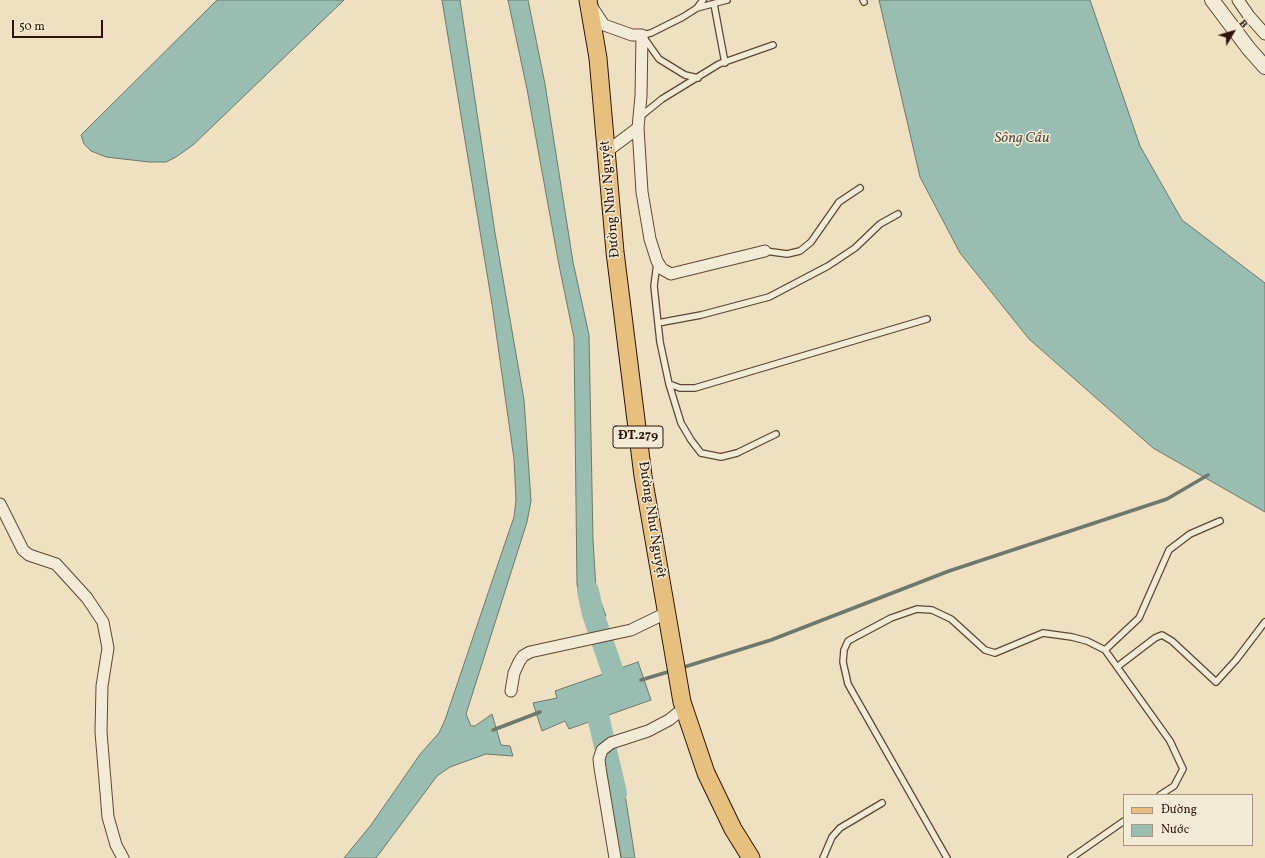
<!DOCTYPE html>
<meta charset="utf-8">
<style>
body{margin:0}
#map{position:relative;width:1265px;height:858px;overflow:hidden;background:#eee0c0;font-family:Vollkorn,serif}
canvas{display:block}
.legend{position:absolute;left:1123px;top:794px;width:130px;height:52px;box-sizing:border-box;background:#f4ebd6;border:1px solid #a59583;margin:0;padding:5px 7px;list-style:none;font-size:12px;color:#2e1306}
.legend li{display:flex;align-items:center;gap:8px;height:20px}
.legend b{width:20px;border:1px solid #a59583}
.north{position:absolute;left:1213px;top:12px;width:40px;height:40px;-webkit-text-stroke:3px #f4ebd6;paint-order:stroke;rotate:52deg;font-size:11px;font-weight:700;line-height:16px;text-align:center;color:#2e1306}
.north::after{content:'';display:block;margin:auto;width:14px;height:18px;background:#2e1306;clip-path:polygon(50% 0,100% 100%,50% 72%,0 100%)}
.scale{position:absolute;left:12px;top:20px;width:91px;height:18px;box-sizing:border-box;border:2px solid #2e1306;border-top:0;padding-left:5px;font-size:12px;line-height:14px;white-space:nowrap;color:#2e1306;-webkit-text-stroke:3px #f4ebd6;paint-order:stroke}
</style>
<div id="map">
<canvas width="1265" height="858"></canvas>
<ul class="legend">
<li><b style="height:5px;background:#e7c080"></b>Đường</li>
<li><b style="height:11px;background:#99bdb0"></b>Nước</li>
</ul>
<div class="north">B</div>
<div class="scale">50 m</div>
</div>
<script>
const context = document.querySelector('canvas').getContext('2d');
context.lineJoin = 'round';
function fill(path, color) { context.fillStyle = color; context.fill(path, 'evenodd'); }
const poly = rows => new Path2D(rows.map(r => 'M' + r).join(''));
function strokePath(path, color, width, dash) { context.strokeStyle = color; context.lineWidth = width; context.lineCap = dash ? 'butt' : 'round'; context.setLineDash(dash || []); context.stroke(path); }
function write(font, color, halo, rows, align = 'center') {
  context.font = font + ' Vollkorn,serif'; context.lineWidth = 3; context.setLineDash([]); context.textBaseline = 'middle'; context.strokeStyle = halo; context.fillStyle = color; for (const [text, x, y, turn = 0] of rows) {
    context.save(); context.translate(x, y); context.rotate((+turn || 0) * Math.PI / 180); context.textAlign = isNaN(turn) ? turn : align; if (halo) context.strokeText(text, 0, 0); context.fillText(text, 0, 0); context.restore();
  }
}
const water = poly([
 [217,0,344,0,193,145,176,157,166,162,149,162,106,157,91,151,84,144,81,135,217,0],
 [442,0,460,0,495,233,524,400,531,501,527,522,466,714,471,726,475,726,492,714,501,745,510,746,513,756,486,754,450,767,437,776,376,858,344,858,371,825,421,753,439,733,445,720,503,549,514,517,516,500,514,459,492,304,442,0],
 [508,0,528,0,545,84,573,262,589,335,593,540,596,589,606,616,586,622,580,601,577,584,574,338,559,265,527,89,508,0],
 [879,0,1090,0,1140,146,1182,220,1265,283,1265,512,1153,448,1029,339,960,253,920,177,879,0],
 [638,662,651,700,569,729,565,721,542,731,533,703,557,698,555,691,638,662],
 [612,763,617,763,624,788,635,858,618,858,605,768,612,763]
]);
const stream = poly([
 [681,668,771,640,949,571,1167,499,1208,475],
 [641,680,671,671],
 [493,730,540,712]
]);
const river = poly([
 [588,591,593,614,618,687],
 [593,695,616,793]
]);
const service = poly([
 [863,0,864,2],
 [714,4,725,63],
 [697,8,727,0],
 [698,78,685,75,659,59,642,35,651,33,683,17,697,8,703,0],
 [641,116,662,99,719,64,773,45],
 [765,251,787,254,800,251,811,242,839,202,860,188],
 [657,263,654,286,660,342,669,384,681,423,691,440,701,453,721,457,737,453,776,434],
 [658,323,701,315,769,297,828,266,855,248,880,224,898,214],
 [669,384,680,388,695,388,927,319],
 [1105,650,1139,618,1169,550,1190,534,1220,521],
 [1117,667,1155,638,1162,635,1172,641,1216,682,1236,660,1265,622],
 [823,858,832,837,840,828,882,803],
 [947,858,848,684,843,662,844,650,848,641,891,618,917,609,932,610,951,619,985,650,995,653,1043,633,1072,637,1087,641,1105,650,1170,741,1183,769,1174,786,1160,795],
 [1071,858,1124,821]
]);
const minor = poly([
 [1238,0,1249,16,1265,34],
 [592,7,604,25,632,35,642,35,641,96,638,128,642,192,650,239,657,261,662,269,671,274,679,272,765,251],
 [606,152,638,128],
 [0,504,23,550,29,555,56,564,87,598,103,622,108,648,102,686,101,732,108,817,116,845,123,858],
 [511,691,514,673,519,662,523,656,530,652,631,630,666,613],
 [615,858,600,768,599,759,602,750,611,743,648,731,669,720,684,708]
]);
const tertiary = poly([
 [1212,0,1249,49,1265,67]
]);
const primary = poly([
 [588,0,598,58,615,252,643,476,682,702,706,773,733,829,751,858]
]);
const shields = [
 [638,437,50]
];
const shieldNames = [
 ["ĐT.279",638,437]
];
const streetNames = [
 ["Đường Như Nguyệt",611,199,-95],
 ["Đường Như Nguyệt",651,520,81]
];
const waterNames = [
 ["Sông Cầu",1022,139]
];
fill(water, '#99bdb0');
strokePath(water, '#6e796c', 1);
strokePath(stream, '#6e796c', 3.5);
strokePath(river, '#99bdb0', 22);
strokePath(service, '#5e4634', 8);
strokePath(minor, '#5e4634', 13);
strokePath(tertiary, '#5e4634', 16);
strokePath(primary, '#2e1306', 19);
strokePath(service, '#f4ebd6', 5.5);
strokePath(minor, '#f4ebd6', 11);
strokePath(tertiary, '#f4ebd6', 14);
strokePath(primary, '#e7c080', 17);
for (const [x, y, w] of shields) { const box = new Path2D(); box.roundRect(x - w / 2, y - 11, w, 22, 3); context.fillStyle = '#f4ebd6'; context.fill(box); strokePath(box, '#2e1306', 1); }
write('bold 13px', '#2e1306', null, shieldNames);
write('14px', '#2e1306', '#f4ebd6', streetNames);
write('italic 15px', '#534e42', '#f4ebd6', waterNames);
</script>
